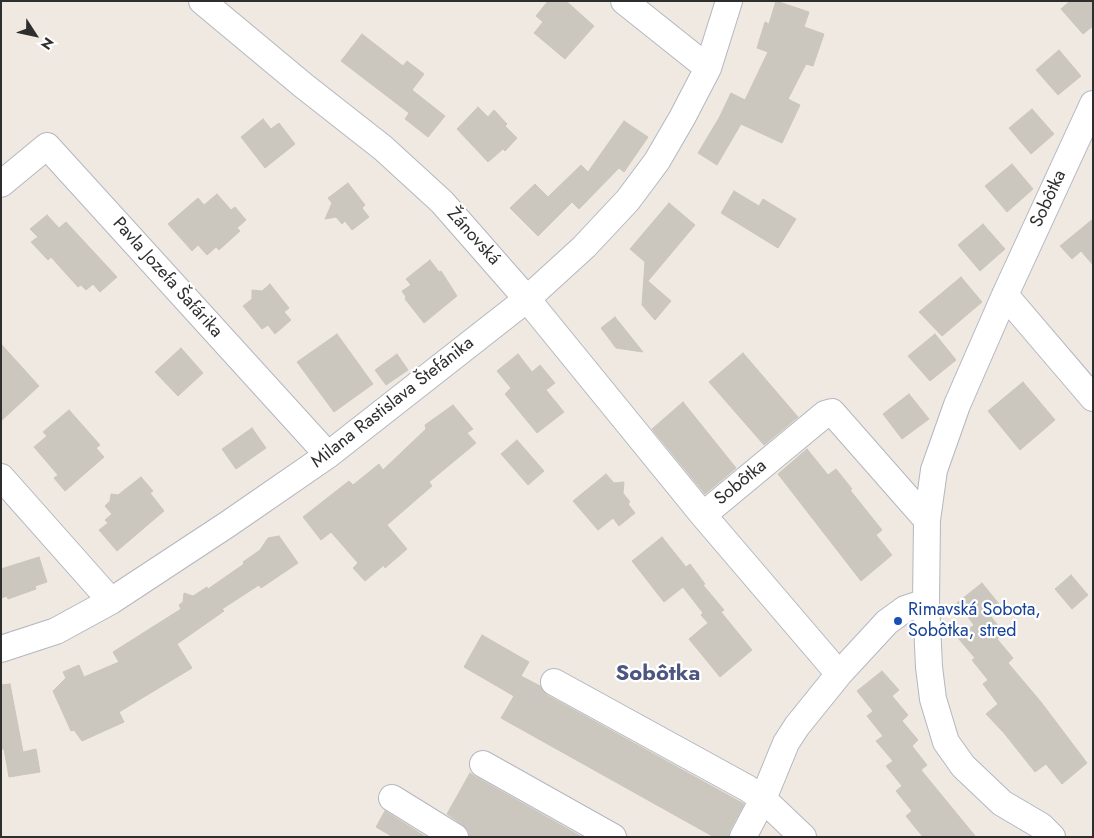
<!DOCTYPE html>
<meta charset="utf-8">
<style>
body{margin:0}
#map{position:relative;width:1094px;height:838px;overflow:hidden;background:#efe9e1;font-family:Jost,sans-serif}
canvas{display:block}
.frame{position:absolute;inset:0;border:2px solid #2e2e2e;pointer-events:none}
.north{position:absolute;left:10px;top:10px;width:50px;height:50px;-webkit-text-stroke:4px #fff;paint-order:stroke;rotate:125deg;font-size:14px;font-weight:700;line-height:20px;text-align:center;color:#2e2e2e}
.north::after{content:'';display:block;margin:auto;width:18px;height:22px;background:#2e2e2e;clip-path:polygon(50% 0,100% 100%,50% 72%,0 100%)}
</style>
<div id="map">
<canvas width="1094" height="838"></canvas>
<div class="frame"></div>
<div class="north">N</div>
</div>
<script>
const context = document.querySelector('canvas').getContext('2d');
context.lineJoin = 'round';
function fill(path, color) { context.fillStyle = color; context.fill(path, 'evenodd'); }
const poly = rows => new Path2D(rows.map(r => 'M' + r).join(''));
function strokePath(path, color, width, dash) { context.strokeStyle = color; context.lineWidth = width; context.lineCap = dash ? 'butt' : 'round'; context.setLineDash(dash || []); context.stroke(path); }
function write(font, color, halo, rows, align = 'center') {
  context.font = font + ' Jost,sans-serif'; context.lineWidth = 4.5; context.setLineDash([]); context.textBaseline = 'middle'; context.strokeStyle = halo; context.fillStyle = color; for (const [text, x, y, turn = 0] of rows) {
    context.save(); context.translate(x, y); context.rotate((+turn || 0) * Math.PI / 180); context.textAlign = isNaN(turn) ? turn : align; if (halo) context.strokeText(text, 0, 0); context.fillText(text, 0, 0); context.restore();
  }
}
const building = poly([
 [548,1,566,1,594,26,565,59,534,33,543,22,536,16,548,1],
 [776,1,809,12,804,27,824,34,813,66,806,64,788,99,800,105,782,143,741,124,717,165,698,153,719,118,731,93,745,100,768,52,757,48,765,22,769,24,776,1],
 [1070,1,1093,1,1093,26,1083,34,1061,9,1070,1],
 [362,34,403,66,407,61,424,74,412,90,445,116,428,137,405,119,409,113,341,61,362,34],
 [1059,50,1081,76,1058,95,1036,70,1059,50],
 [478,107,488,117,494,110,507,124,505,126,517,138,505,151,503,149,488,162,457,129,478,107],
 [1032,109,1054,134,1031,154,1009,128,1032,109],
 [263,119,271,129,279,123,295,144,265,168,241,137,263,119],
 [624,121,648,137,624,172,619,168,579,209,572,202,538,236,510,208,535,184,548,197,581,165,588,172,624,121],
 [1012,164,1033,189,1007,212,985,186,1012,164],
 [348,183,365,205,362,208,369,217,352,230,345,221,342,224,336,217,325,219,332,203,328,198,348,183],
 [734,191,759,206,763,199,796,219,778,248,721,213,734,191],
 [217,194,231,210,235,207,246,220,237,228,240,231,219,250,216,247,207,255,198,245,192,251,168,224,198,198,204,205,217,194],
 [669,203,695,225,648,281,671,301,655,320,642,305,645,262,630,249,669,203],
 [47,215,59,228,66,222,117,277,100,292,93,284,86,290,81,285,78,287,51,257,48,260,31,242,38,237,30,229,47,215],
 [1093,219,1093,265,1081,251,1072,259,1060,246,1093,219],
 [983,224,1005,249,980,271,958,245,983,224],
 [430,260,439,272,441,271,457,296,424,323,405,299,406,297,402,291,411,285,406,279,430,260],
 [961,277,982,302,942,336,919,312,961,277],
 [270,284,289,308,284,312,291,320,275,334,268,325,262,329,243,306,252,299,252,290,262,291,270,284],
 [615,317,643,352,616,348,601,328,615,317],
 [337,334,373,384,334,412,297,362,337,334],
 [935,334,956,360,930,381,908,356,935,334],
 [1,344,39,386,1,421,1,344],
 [181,348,203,373,178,396,155,372,181,348],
 [743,353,798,417,764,445,709,382,743,353],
 [397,354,408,370,386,385,375,370,397,354],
 [518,354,532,372,540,365,555,383,546,390,564,412,537,433,505,394,511,388,497,371,518,354],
 [1023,382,1055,420,1020,450,988,411,1023,382],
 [909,394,929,419,902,439,883,414,909,394],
 [683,402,736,468,705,494,652,429,683,402],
 [453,405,473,429,467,433,476,443,429,482,432,486,387,525,407,549,385,568,384,565,365,581,353,568,358,563,331,532,321,540,303,517,349,481,353,485,379,464,383,470,426,429,425,425,453,405],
 [69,410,100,445,96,448,104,457,65,491,54,478,58,475,34,447,47,436,43,432,69,410],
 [252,428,266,448,236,469,222,449,252,428],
 [517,440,544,471,528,485,501,454,517,440],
 [807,449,828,475,836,469,852,489,850,490,882,530,876,535,892,555,861,581,778,474,807,449],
 [606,474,614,483,624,482,623,493,630,502,628,504,635,513,619,526,613,518,598,530,573,501,606,474],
 [141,477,153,491,150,493,164,511,117,551,99,530,108,523,105,520,112,514,105,506,110,501,111,494,118,495,141,477],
 [279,536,298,563,261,588,259,585,222,609,224,611,177,644,192,668,119,712,124,722,82,741,74,730,71,731,53,691,66,678,63,672,79,665,84,677,119,662,113,652,181,609,179,605,183,602,184,593,193,596,207,587,208,589,244,564,243,562,260,550,268,538,279,536],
 [662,537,686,567,690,564,705,584,703,585,724,610,721,612,752,650,720,677,689,639,708,623,701,615,703,613,683,587,664,602,632,561,662,537],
 [39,557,47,582,35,586,36,589,8,599,7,596,1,598,1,569,39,557],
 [1071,575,1088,595,1072,609,1055,589,1071,575],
 [982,583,999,604,988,613,1004,633,997,639,1013,658,1008,663,1041,702,1087,763,1062,784,1046,764,1035,772,1004,733,986,714,998,704,983,684,988,680,972,660,975,658,958,638,974,625,957,603,982,583],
 [482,635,529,662,521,676,540,686,547,695,744,804,730,830,728,837,714,837,501,718,514,696,464,667,482,635],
 [882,671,899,690,892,696,908,715,902,721,918,740,912,746,927,765,921,770,976,837,923,837,906,816,912,811,896,791,902,786,886,766,893,761,876,741,883,736,867,716,873,711,857,691,882,671],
 [10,684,23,752,36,749,40,772,9,777,4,749,1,749,1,685,10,684],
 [470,773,476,777,582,837,470,837,468,830,463,825,447,814,470,773],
 [385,811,426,837,393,837,376,827,385,811]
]);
const street = poly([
 [202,1,304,86,383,148,442,202,527,299,703,515,839,674,887,622,905,609,926,602],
 [624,1,708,68],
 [1,184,47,146,328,455],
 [1005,295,1093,398],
 [1,477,111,601],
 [703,515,825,414,832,412,927,520],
 [1,649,56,631,111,601,228,524,328,455,527,299,584,247,628,200,657,161,682,118,708,68,729,1],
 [554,682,747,788,763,799,743,837],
 [483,764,613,837],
 [392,798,455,837],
 [803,837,763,799,786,743,797,726,839,674],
 [1052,837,1041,826,1002,803,963,766,946,742,933,699,929,667,926,602,927,520,934,470,957,405,1005,295,1093,104]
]);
const markers = [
 [898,621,5,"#1a4fb4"]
];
const streetNames = [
 ["Sobôtka",1049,199,-65],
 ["Žánovská",473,237,48],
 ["Pavla Jozefa Šafárika",167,278,48],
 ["Milana Rastislava Štefánika",393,403,-38],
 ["Sobôtka",741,483,-39]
];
const transitNames = [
 ["Rimavská Sobota,",908,611],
 ["Sobôtka, stred",908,632]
];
const districtNames = [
 ["Sobôtka",658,675]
];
fill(building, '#cbc7bf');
strokePath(building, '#cbc5ba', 1);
strokePath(street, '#b4b7c1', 28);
strokePath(street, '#fff', 26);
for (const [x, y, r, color] of markers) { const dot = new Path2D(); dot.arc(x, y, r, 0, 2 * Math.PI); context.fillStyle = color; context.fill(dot); strokePath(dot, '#fff', 2); }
write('18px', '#2e2e2e', '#fff', streetNames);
write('18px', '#164399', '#fff', transitNames, 'left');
write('bold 22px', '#4d5680', '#fff', districtNames);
</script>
